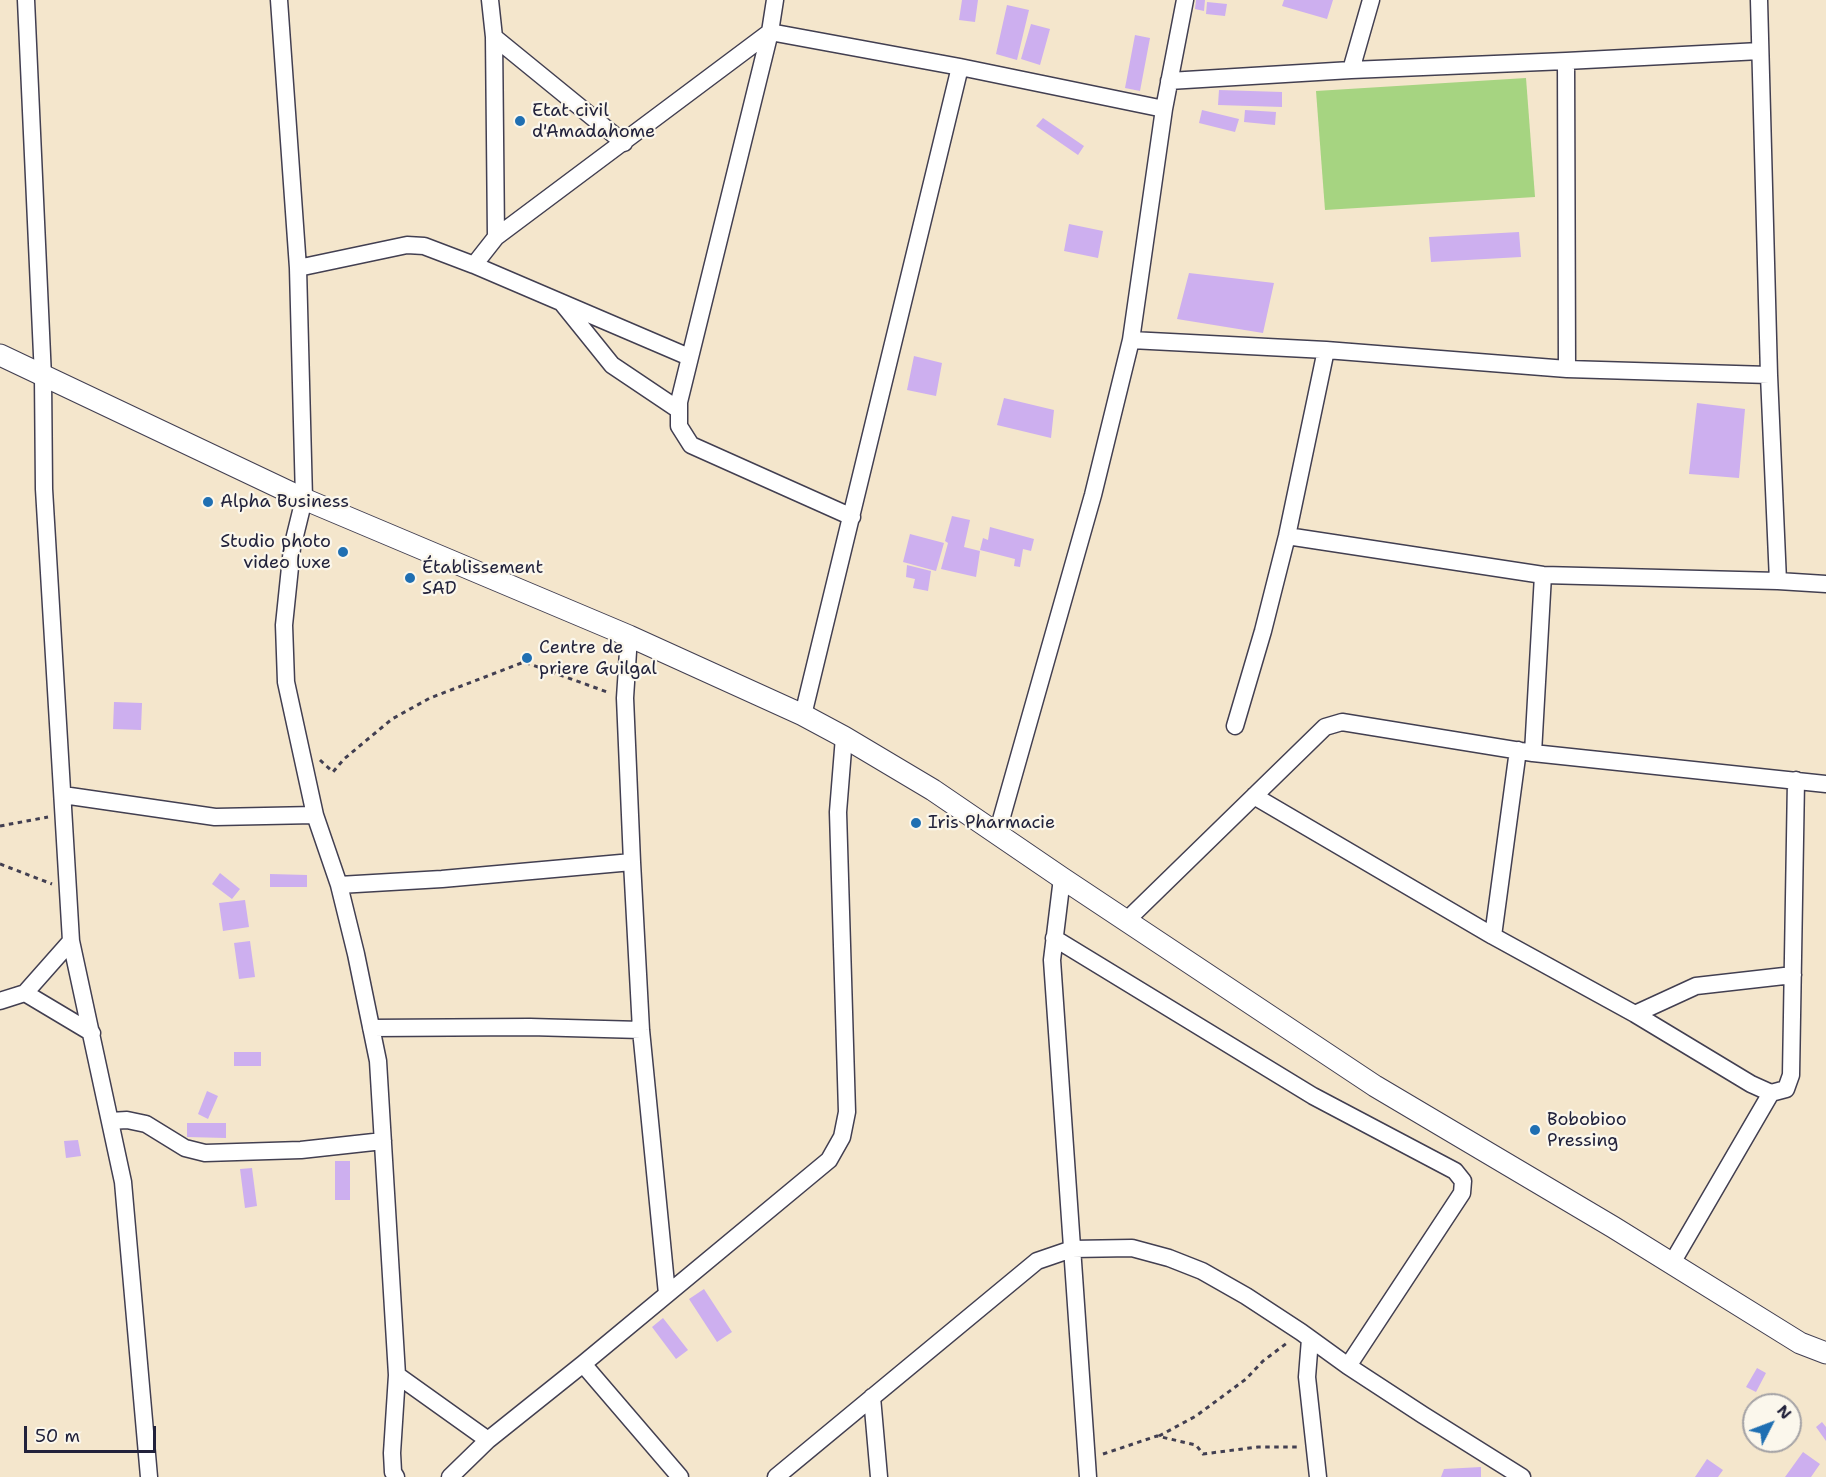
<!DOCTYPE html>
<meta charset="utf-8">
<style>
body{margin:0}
#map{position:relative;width:1826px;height:1477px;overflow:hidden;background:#f4e6cc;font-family:"Shantell Sans",sans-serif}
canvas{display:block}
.north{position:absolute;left:1742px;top:1393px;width:60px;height:60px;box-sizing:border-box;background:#fbf7ec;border:2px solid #a4a2a5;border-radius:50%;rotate:48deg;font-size:16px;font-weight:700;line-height:24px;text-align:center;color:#22223b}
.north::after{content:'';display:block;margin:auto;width:21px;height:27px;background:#1f6fb2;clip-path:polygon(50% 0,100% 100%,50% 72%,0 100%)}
.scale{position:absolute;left:24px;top:1426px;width:132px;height:27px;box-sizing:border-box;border:3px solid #22223b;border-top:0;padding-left:8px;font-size:18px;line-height:21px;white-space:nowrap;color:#22223b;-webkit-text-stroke:4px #fbf7ec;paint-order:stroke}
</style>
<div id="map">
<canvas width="1826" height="1477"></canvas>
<div class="north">N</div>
<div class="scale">50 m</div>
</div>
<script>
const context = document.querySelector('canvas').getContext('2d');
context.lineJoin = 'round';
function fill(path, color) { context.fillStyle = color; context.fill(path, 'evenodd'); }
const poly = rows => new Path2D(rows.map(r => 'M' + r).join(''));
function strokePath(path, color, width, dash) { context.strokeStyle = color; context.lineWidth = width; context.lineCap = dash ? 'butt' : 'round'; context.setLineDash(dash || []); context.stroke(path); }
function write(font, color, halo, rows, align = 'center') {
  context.font = font + ' "Shantell Sans",sans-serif'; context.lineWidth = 4.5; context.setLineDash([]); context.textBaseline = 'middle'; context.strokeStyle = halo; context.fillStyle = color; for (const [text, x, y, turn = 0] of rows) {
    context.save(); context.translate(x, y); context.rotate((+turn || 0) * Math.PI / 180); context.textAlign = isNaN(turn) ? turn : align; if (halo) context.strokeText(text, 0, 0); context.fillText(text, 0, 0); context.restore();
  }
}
const green = poly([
 [1526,78,1535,197,1325,210,1316,91]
]);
const building = poly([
 [962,0,978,0,975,22,959,20],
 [1196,0,1205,0,1204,11,1195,9],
 [1284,0,1333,0,1327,19,1282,6],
 [1207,2,1227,4,1225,16,1206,14],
 [1007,5,1029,10,1017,60,996,54],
 [1031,24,1050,29,1040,65,1021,59],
 [1135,35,1150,38,1140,91,1125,88],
 [1219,90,1282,92,1282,107,1218,105],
 [1202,110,1239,119,1235,132,1199,123],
 [1245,110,1276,112,1275,125,1244,122],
 [1043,118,1084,146,1078,155,1036,126],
 [1069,224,1103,231,1098,258,1064,251],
 [1519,232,1521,257,1431,262,1429,237],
 [1189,273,1274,283,1263,333,1177,319],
 [914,356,942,363,936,396,907,390],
 [1004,398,1054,410,1051,438,997,425],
 [1697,403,1745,409,1739,478,1689,474],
 [952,516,970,520,964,547,980,551,976,577,941,569,948,543,945,541],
 [990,527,1034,539,1031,551,1023,549,1020,567,1014,566,1015,559,980,550,983,538,988,540],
 [910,534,944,543,936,571,903,562],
 [907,565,931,571,928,591,913,588,915,579,906,577],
 [114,702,142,703,141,730,113,729],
 [220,873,240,889,232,899,212,884],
 [270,874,307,875,307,887,270,887],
 [245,900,249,927,223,931,219,903],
 [250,941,255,977,239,979,234,943],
 [234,1052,261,1052,261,1066,234,1066],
 [207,1091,218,1096,208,1119,198,1114],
 [187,1123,226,1123,226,1138,187,1137],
 [78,1140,81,1156,66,1158,64,1141],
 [335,1161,350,1161,350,1200,335,1200],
 [252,1168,257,1206,245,1208,240,1169],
 [704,1289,732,1332,717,1342,689,1299],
 [663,1318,688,1350,676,1359,652,1327],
 [1757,1368,1766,1373,1756,1392,1746,1387],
 [1822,1422,1826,1427,1826,1441,1816,1427],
 [1803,1452,1820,1464,1811,1477,1785,1477],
 [1707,1459,1723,1470,1718,1477,1695,1477],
 [1481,1467,1481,1477,1441,1477,1444,1469]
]);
const path = poly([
 [320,760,333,772,344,759,392,719,430,698,524,662,610,693],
 [0,826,48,817],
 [0,864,52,884],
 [1159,1436,1196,1416,1246,1379,1263,1361,1287,1343],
 [1103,1454,1157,1436,1196,1445,1203,1454,1258,1447,1298,1447]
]);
const minor = poly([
 [26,0,43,377,44,489,71,941,123,1182,149,1477],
 [279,0,298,268,304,499,292,548,284,625,286,682,315,815,339,885,356,954,378,1061,397,1375,392,1453,393,1472,396,1477],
 [490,0,494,37,496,237],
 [775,0,770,32,679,402,679,426,691,445,852,517],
 [1759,0,1769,375,1778,581],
 [494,37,624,143],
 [1566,61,1567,369],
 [1351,70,1371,0],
 [1169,81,1351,70,1566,61,1760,51],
 [474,265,496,237,770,32,960,67,1164,109],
 [298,268,407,245,424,246,474,265,689,357],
 [562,303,612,365,679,410],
 [1131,340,1326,350,1567,369,1769,375],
 [1287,536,1543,575,1778,581,1826,584],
 [629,636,625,698,632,862,641,1030,667,1294],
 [803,715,960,67],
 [1235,726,1263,631,1287,536,1326,350],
 [1533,753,1543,575],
 [63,795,215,817,315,815],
 [1254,796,1493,936,1635,1014,1751,1084,1771,1093,1786,1089,1791,1075,1796,780],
 [997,834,1093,495,1131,340,1164,109,1185,0],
 [1062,878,1052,960,1088,1477],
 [339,885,442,879,632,862],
 [1126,921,1325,727,1342,722,1533,753,1826,784],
 [1493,936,1518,750],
 [1054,938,1313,1096,1455,1171,1463,1181,1462,1193,1348,1366],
 [25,993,92,1033],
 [0,1001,25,993,71,941],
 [1635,1014,1696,986,1793,975],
 [371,1028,530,1027,641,1030],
 [110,1121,127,1120,146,1124,185,1148,205,1153,301,1150,383,1141],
 [1672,1263,1771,1093],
 [1310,1339,1307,1377,1318,1477],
 [583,1364,680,1477],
 [397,1375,488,1440],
 [872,1397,879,1477],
 [450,1477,488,1440,583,1364,829,1160,842,1137,847,1112,838,812,844,737],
 [776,1477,1037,1261,1072,1249,1132,1248,1169,1258,1202,1271,1246,1296,1301,1332,1348,1366,1423,1415,1522,1477]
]);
const tertiary = poly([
 [0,355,304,499,629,636,803,715,844,737,933,790,1062,878,1375,1086,1613,1227,1800,1343,1826,1353]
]);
const markers = [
 [520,121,6,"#1f6fb2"],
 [208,502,6,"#1f6fb2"],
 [343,552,6,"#1f6fb2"],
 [410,578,6,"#1f6fb2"],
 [527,658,6,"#1f6fb2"],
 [916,823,6,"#1f6fb2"],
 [1535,1130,6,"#1f6fb2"]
];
const poiNames = [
 ["Etat civil",532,111],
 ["d'Amadahome",532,132],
 ["Alpha Business",220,502],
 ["Studio photo",331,542,"right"],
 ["video luxe",331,563,"right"],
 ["Établissement",422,568],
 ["SAD",422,589],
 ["Centre de",539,648],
 ["priere Guilgal",539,669],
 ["Iris Pharmacie",928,823],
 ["Bobobioo",1547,1120],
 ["Pressing",1547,1141]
];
fill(green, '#a6d481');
fill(building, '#cdafef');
strokePath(minor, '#423f51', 19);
strokePath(tertiary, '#423f51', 23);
strokePath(path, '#423f51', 3, [4.5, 4.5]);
strokePath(minor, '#fff', 16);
strokePath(tertiary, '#fff', 21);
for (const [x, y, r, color] of markers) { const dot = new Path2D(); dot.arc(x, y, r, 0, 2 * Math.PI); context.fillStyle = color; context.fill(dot); strokePath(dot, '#fbf7ec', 2); }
write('18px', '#22223b', '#fbf7ec', poiNames, 'left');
</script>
